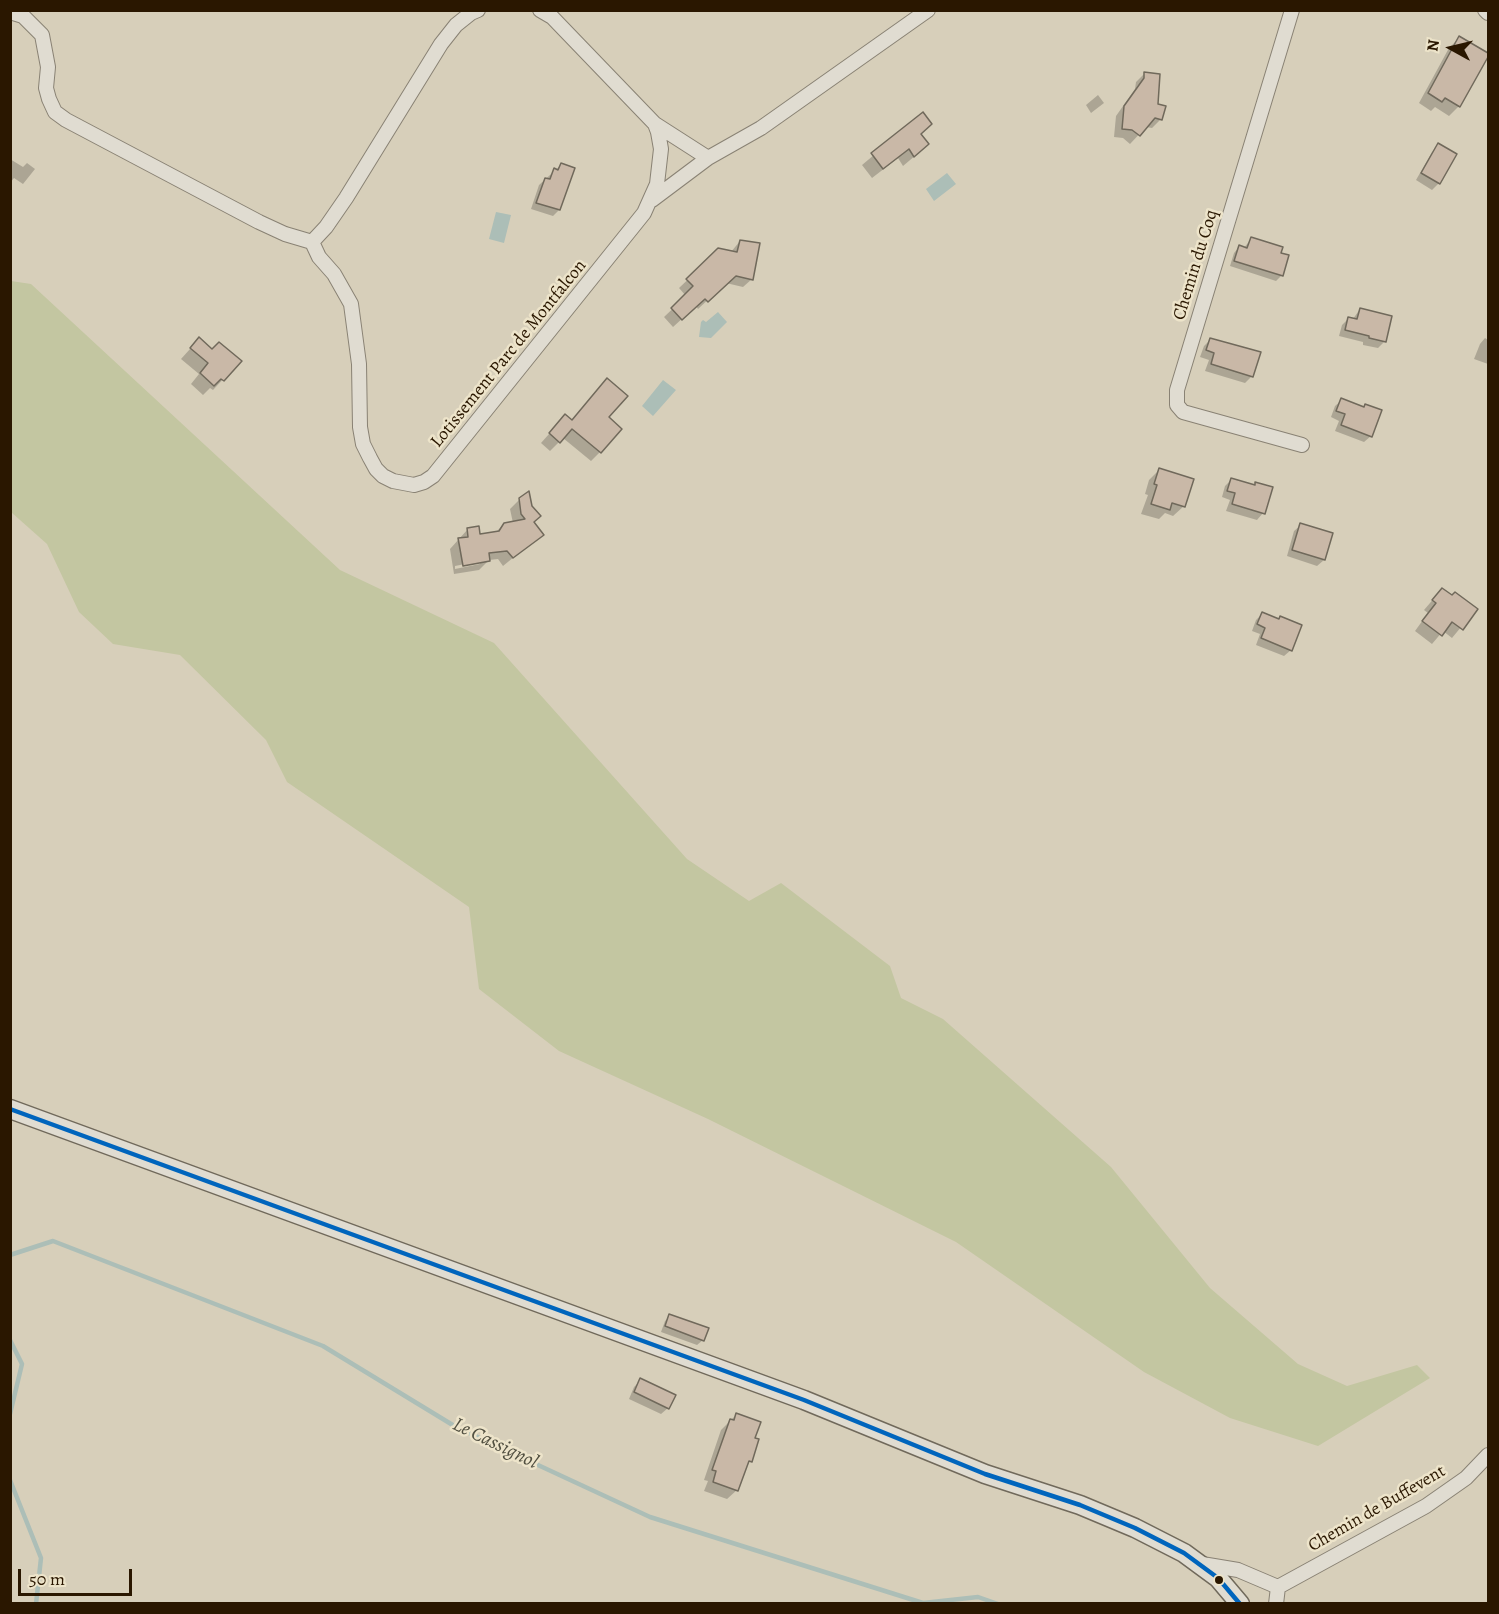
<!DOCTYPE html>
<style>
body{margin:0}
#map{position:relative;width:1499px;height:1614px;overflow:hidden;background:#d7cfba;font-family:Alegreya,serif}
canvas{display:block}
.frame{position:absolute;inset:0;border:12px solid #2a1700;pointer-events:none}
.north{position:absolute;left:1421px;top:18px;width:60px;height:60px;-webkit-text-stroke:4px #ede4ca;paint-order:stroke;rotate:278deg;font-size:16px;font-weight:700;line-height:24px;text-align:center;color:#2a1700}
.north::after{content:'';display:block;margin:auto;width:21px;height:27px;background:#2a1700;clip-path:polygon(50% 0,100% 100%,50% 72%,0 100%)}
.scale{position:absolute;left:18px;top:1569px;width:114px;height:27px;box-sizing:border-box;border:3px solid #2a1700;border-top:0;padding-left:8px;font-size:18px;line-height:21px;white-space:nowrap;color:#2a1700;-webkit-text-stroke:4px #ede4ca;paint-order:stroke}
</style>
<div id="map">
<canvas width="1499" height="1614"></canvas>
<div class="frame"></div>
<div class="north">N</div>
<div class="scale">50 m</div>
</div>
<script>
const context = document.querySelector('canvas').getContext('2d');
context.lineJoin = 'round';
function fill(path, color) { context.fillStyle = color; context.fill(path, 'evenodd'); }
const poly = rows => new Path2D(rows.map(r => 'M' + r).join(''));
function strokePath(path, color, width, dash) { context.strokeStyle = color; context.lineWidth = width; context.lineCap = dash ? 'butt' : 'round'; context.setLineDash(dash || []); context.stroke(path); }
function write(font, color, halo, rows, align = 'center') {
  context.font = font + ' Alegreya,serif'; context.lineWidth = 5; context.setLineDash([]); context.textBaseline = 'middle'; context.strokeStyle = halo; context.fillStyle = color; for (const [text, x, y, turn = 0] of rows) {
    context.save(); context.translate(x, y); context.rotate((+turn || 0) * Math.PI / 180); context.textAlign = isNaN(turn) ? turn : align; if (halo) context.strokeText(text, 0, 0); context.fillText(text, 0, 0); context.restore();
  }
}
const green = poly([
 [11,281,31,284,340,570,494,643,687,859,749,901,781,883,890,966,901,998,943,1019,1111,1167,1210,1288,1298,1364,1347,1386,1417,1365,1430,1378,1318,1446,1230,1418,1144,1372,956,1242,708,1119,559,1051,479,989,469,907,287,782,266,740,180,655,113,644,79,612,47,544,11,512]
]);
const water = poly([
 [947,173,956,184,934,201,926,189],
 [496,212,511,215,504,243,489,239],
 [718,312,727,322,711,338,699,337,701,322,703,320,706,322],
 [663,380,676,390,653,416,642,406]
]);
const shadow = poly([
 [1459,38,1488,55,1459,106,1449,116,1435,107,1431,111,1419,103,1449,48],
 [1145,73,1161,119,1152,128,1146,127,1130,144,1123,138,1114,137,1116,116,1135,89,1136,82],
 [1098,95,1104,103,1091,113,1086,105],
 [923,114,916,155,903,166,898,158,872,178,862,165],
 [1439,145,1439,183,1432,190,1416,180,1432,152],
 [10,159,23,167,27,163,35,169,23,184,14,178,10,183],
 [561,165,559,210,553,216,531,209,539,185],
 [1251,239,1282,275,1276,281,1230,266,1234,253,1239,247,1244,248],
 [740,241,752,279,743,287,726,283,698,309,696,306,673,327,664,317,686,296,679,288,719,250,731,252],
 [1360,309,1390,317,1384,342,1378,348,1363,345,1363,342,1339,336,1342,325,1349,318,1353,319],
 [1485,338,1488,340,1488,364,1474,359,1480,344],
 [199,339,212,351,240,361,213,390,210,388,203,395,191,384,199,374,181,359],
 [1211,339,1259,353,1251,377,1245,383,1205,371,1209,360,1200,357,1204,346],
 [1342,400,1371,436,1364,442,1335,431,1339,421,1331,417,1335,406],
 [565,416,571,422,607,417,600,452,591,461,563,438,550,451,541,443],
 [1159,470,1184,506,1173,516,1165,513,1159,519,1141,514,1148,495,1145,494,1149,480],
 [1231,480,1253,486,1256,484,1263,513,1257,520,1226,511,1230,500,1222,497,1225,486],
 [520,499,542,534,503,566,498,559,489,560,479,570,454,574,450,549,468,529,479,536,495,533,504,524,513,523,510,509],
 [480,561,480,564,455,569,455,566],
 [1301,525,1324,560,1317,566,1287,556,1294,531],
 [1442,589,1476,609,1452,638,1443,631,1432,644,1415,631,1428,613,1424,610],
 [1262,614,1278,620,1280,618,1291,650,1284,656,1256,645,1260,634,1252,631,1256,620],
 [670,1316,703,1340,697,1345,661,1332,665,1321],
 [641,1380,668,1408,661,1414,629,1399,634,1387],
 [736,1415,753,1439,750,1461,746,1466,737,1490,727,1499,704,1491,708,1481,704,1480,721,1430]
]);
const stream = poly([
 [10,1255,53,1241,323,1346,456,1427,650,1517,923,1603,978,1597,998,1604],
 [10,1340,22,1364,10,1414],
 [10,1480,41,1558,36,1604]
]);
const building = poly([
 [1459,36,1488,53,1488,57,1460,107,1445,98,1442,102,1428,93,1459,36],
 [1144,72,1160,74,1158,104,1166,106,1162,120,1155,118,1140,136,1132,130,1122,129,1124,106,1144,78,1144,72],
 [923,112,932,124,921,134,929,144,914,157,909,149,883,169,871,153,923,112],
 [1438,143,1457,154,1440,184,1421,173,1438,143],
 [561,163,575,168,560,210,536,203,545,178,550,179,554,168,558,170,561,163],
 [1251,237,1283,247,1281,253,1289,255,1283,276,1234,261,1239,245,1247,248,1251,237],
 [740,240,760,243,753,280,736,276,708,302,705,299,682,320,671,308,693,286,686,279,718,248,737,252,740,240],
 [1360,308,1392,316,1386,342,1369,338,1369,336,1345,330,1348,317,1357,319,1360,308],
 [199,337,212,349,219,342,242,361,224,381,221,379,214,386,200,373,208,363,190,348,199,337],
 [1210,338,1261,352,1253,377,1211,364,1214,353,1206,350,1210,338],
 [607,378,628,396,609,417,622,429,601,453,572,429,560,443,549,433,565,414,572,420,607,378],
 [1341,398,1364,407,1365,404,1382,410,1372,437,1341,425,1345,414,1336,411,1341,398],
 [1159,468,1194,479,1185,507,1172,503,1170,510,1151,504,1157,485,1154,484,1159,468],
 [1231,478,1255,485,1255,482,1273,487,1265,514,1232,504,1235,493,1227,491,1231,478],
 [529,491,532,506,541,516,534,522,544,535,513,558,507,551,489,553,490,561,463,566,458,538,468,537,467,528,479,526,480,534,499,531,504,523,525,519,521,514,519,498,529,491],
 [1300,523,1333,533,1325,560,1292,550,1300,523],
 [1442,588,1452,595,1455,592,1478,609,1463,630,1452,622,1442,636,1422,621,1436,603,1432,600,1442,588],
 [1262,612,1279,619,1280,616,1302,625,1292,651,1261,638,1265,628,1257,624,1262,612],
 [669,1314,709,1328,704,1341,665,1326,669,1314],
 [640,1378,676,1395,669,1409,634,1392,640,1378],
 [736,1413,761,1422,755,1438,759,1439,752,1462,749,1461,738,1491,713,1482,716,1471,712,1470,730,1419,734,1420,736,1413]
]);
const street = poly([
 [1292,10,1177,390,1177,405,1183,412,1302,445],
 [1485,10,1488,13],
 [10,12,23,16,42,35,48,67,46,88,49,99,55,112,66,120,259,222,285,234,312,242],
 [655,124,708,158],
 [652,200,708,158,761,128,928,10],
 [312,242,319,257,334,274,351,304,359,364,360,427,363,444,370,458,376,469,383,476,393,481,414,485,424,482,433,476,644,213,657,184,661,149,658,132,655,124,552,17,540,10],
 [312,242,326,227,346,198,441,44,456,25,471,13,478,10],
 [1202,1564,1238,1570,1278,1587],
 [1278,1587,1426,1506,1466,1478,1488,1455],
 [1276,1604,1278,1587]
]);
const secondary = poly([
 [10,1109,804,1400,985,1474,1080,1505,1135,1528,1184,1553,1218,1578,1240,1604]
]);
const bus1 = poly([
 [10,1109,804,1400,985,1474,1080,1505,1135,1528,1184,1553,1218,1578,1240,1604]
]);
const markers = [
 [1219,1580,5,"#2a1700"]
];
const streetNames = [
 ["Chemin du Coq",1196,265,-73],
 ["Lotissement Parc de Montfalcon",509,354,-51],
 ["Chemin de Buffevent",1377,1509,-30]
];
const waterNames = [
 ["Le Cassignol",495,1444,26]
];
fill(green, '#c3c6a1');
fill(water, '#acbeb7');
fill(shadow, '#0003');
strokePath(stream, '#acbeb7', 4.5);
fill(building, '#c9b8a7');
strokePath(building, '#70695b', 1.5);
strokePath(street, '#898274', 16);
strokePath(secondary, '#70695b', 21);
strokePath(street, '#e0dcd1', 14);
strokePath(secondary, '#e0dcd1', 18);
strokePath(bus1, '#0065bd', 4.5);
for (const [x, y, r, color] of markers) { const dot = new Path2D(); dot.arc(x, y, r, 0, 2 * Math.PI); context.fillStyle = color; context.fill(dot); strokePath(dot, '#ede4ca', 2); }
write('18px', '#2a1700', '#ede4ca', streetNames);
write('italic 20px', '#514f40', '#ede4ca', waterNames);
</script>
